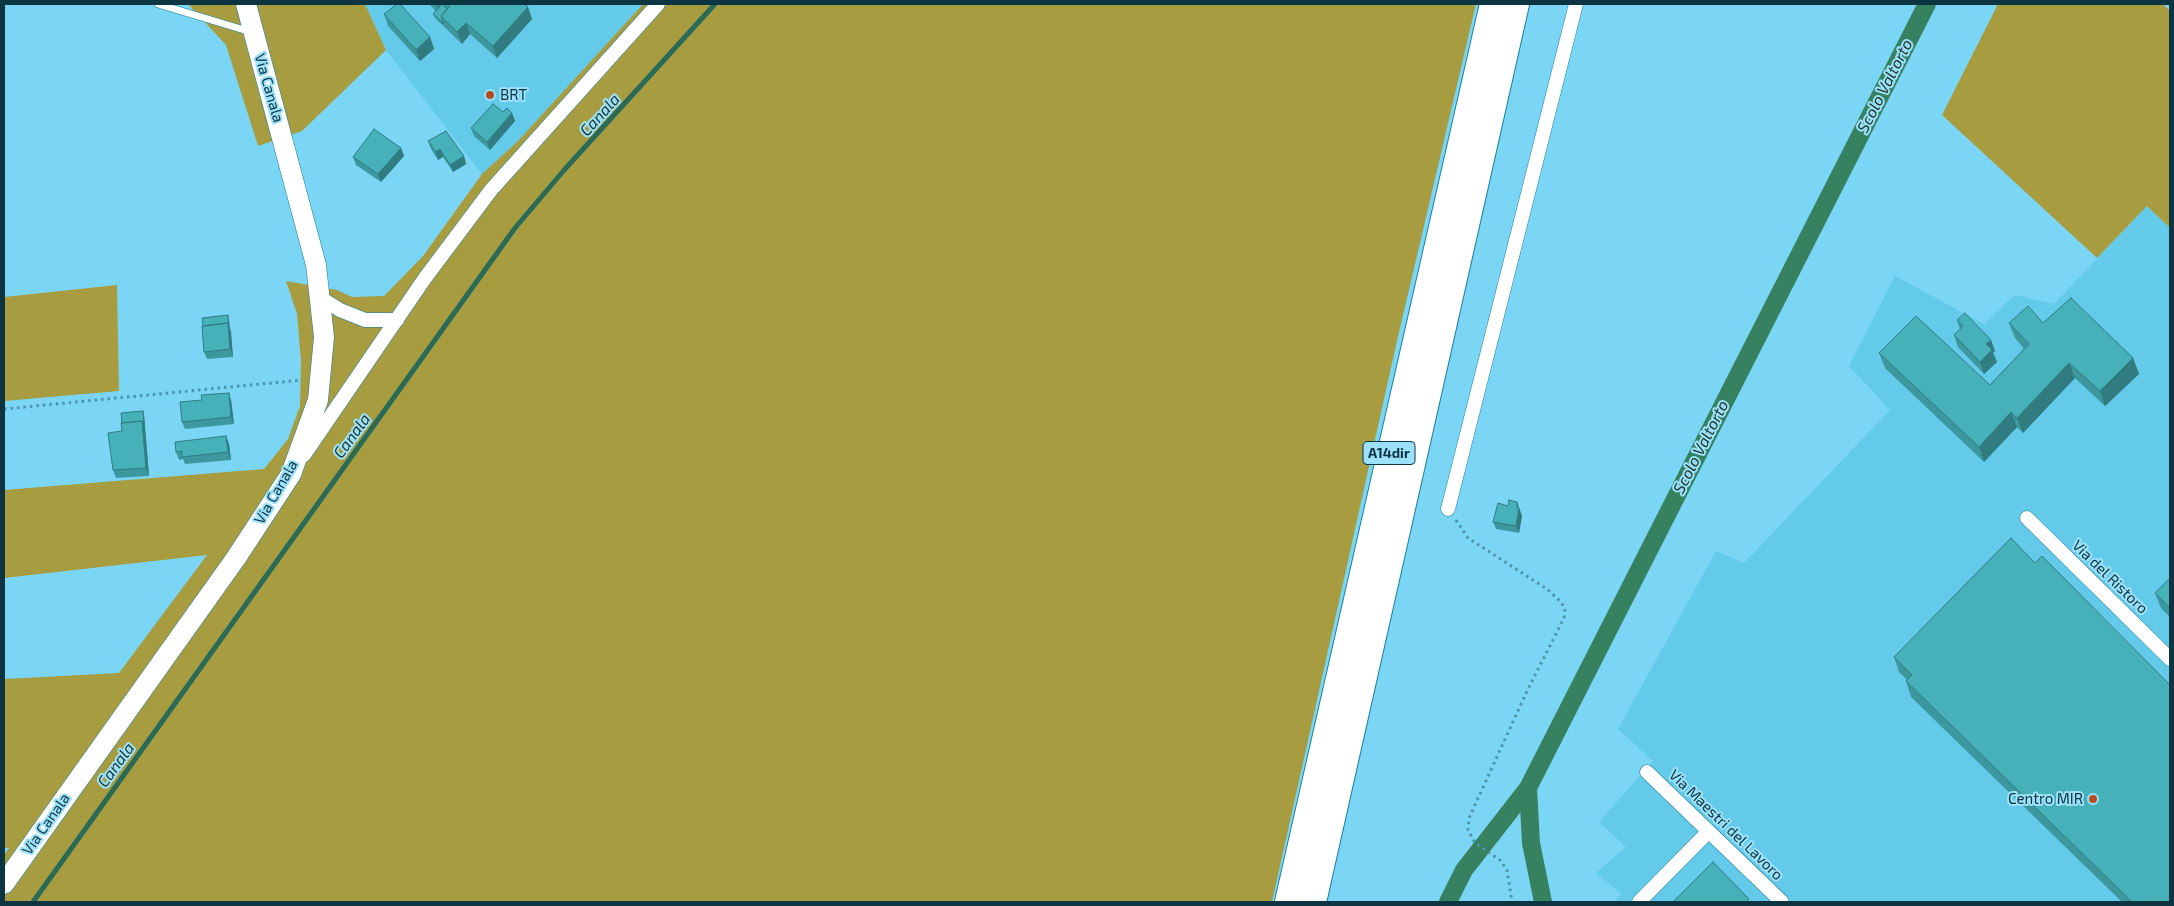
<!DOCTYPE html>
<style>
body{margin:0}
#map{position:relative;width:2174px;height:906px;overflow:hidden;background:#7bd6f5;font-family:"Exo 2",sans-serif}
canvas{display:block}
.frame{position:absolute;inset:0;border:5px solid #0d3541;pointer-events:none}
</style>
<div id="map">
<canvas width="2174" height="906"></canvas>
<div class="frame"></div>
</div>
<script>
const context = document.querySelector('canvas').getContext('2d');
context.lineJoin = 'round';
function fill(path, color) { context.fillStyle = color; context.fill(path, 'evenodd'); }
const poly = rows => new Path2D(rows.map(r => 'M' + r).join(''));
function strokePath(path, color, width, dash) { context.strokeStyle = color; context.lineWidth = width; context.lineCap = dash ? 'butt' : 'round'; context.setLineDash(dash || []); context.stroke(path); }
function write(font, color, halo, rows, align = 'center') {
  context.font = font + ' "Exo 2",sans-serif'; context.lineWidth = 4; context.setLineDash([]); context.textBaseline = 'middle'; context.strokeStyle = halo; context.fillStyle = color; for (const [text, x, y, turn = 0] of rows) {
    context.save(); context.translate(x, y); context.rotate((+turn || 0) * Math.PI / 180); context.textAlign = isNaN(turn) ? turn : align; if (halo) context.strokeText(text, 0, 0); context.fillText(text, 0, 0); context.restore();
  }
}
const built = poly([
 [365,4,643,4,518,141,482,174,386,50],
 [2147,206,2170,228,2170,902,1614,902,1621,894,1596,873,1626,847,1599,822,1653,761,1618,729,1716,551,1744,563,1890,410,1849,366,1895,276,1984,324,2015,295,2054,304]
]);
const green = poly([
 [188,4,365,4,386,50,302,131,258,146,226,45],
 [643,4,1476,4,1397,341,1272,902,4,902,4,855,9,848,4,848,4,679,119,673,207,555,4,578,4,490,264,469,288,439,300,406,301,361,297,314,286,281,337,290,352,297,384,296,423,256,482,174,518,141],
 [1998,4,2163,4,2170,11,2170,228,2147,206,2097,258,1942,115],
 [117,285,119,391,4,401,4,297]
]);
const stream = poly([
 [33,902,515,228,565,169,715,4]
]);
const canal = poly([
 [1448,902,1464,870,1528,788],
 [1543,902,1531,843,1528,788,1927,4]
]);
const path = poly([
 [4,409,302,380],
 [1456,520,1468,538,1547,589,1561,602,1565,609,1564,618,1528,689,1469,818,1468,830,1475,843,1500,860,1507,870,1512,902]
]);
const lane = poly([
 [158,4,251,32]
]);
const street = poly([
 [319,297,340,310,365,320,397,320],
 [304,455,425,278,491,190,658,4],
 [1448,509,1576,4],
 [2027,518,2170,659],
 [1647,772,1782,902],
 [1639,902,1708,832]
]);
const secondary = poly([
 [4,884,236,558,291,474,318,400,324,337,316,265,246,4]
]);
const highway = poly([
 [1288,902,1493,4],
 [1313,902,1516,4]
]);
const wall = poly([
 [429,4,524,4,528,7,532,19,497,58,470,34,462,44,435,18,433,14,436,11],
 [384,14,430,37,434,49,420,61,388,26],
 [503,112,512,113,515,121,490,150,474,136,471,128],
 [428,141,464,156,466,164,453,172,443,157,438,160,431,149],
 [401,148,404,156,381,182,356,165,353,157],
 [229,319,233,357,207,359,204,352,203,326],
 [1957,320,1995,351,1993,353,1997,362,1984,374,1958,347,1954,335,1960,329],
 [2009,323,2043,323,2133,358,2139,374,2105,406,2075,378,2023,433,2017,427,1984,462,1885,368,1879,353,1990,385,2024,349,2015,338],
 [202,400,231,400,234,424,185,429,182,422],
 [143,411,144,415,149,476,116,478,113,470,122,431],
 [226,436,229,444,231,460,185,464,183,459,179,460,176,452],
 [1517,502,1522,516,1519,533,1496,529,1493,522,1508,506],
 [2170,578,2170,617,2161,608,2155,593],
 [1894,657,2170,902,2122,902,1911,697,1906,681,1907,680,1899,672]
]);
const shadedWall = poly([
 [436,4,442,4,439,13],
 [528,7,532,19,497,58,493,46],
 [466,23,470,34,462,44,457,32],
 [430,37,434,49,420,61,416,50],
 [512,113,515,121,490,150,487,142],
 [401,148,404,156,381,182,378,174],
 [440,149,443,157,438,160,436,152],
 [464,156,466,164,453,172,450,165],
 [228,323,231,331,233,357,230,349],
 [1991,340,1995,351,1993,353,1997,362,1984,374,1980,362,1986,344],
 [2133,358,2139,374,2105,406,2100,391],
 [2069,363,2075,378,2023,433,2017,418],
 [229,393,231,400,234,424,231,417],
 [143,411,144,415,149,476,146,468,142,421],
 [2011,412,2017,427,1984,462,1979,447],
 [226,436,229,444,231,460,228,452],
 [1517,502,1522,516,1519,533,1516,526]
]);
const building = poly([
 [397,4,400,4,430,37,416,50,384,14,397,4],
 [442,4,447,9,441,16,444,24,433,14,442,4],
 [448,4,524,4,528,7,493,46,466,23,457,32,441,16,450,6,448,4],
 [493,104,503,112,507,108,512,113,487,142,471,128,493,104],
 [374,129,401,148,378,174,353,157,374,129],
 [446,131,464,156,450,165,440,149,436,152,428,141,446,131],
 [2071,298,2133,358,2100,391,2069,363,2017,418,2011,412,1979,447,1879,353,1916,316,1990,385,2029,344,2009,323,2028,306,2043,323,2071,298],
 [1965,313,1991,340,1986,344,1992,350,1980,362,1954,335,1963,326,1957,320,1965,313],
 [228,315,229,327,228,323,203,326,202,318,228,315],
 [228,323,230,349,204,352,202,326,228,323],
 [229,393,231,417,182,422,180,402,202,400,201,395,229,393],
 [143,411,144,425,142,421,122,423,121,413,143,411],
 [142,421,146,468,113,470,108,433,122,431,121,423,142,421],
 [226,436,228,452,182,457,182,451,176,452,175,442,226,436],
 [1509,500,1517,502,1517,507,1519,508,1516,526,1493,522,1498,503,1508,506,1509,500],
 [2011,538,2035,563,2042,556,2170,685,2170,902,2132,902,1906,681,1912,675,1894,657,2011,538],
 [2170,578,2170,608,2155,593,2170,578],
 [1713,862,1749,899,1746,902,1673,902,1713,862]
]);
const markers = [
 [490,95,5,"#b54f23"],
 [2093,799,5,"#b54f23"]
];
const shields = [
 [1389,453,52]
];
const shieldNames = [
 ["A14dir",1389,453]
];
const streetNames = [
 ["Via Canala",269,88,74],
 ["Via Canala",276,492,-60],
 ["Via del Ristoro",2110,577,44],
 ["Via Canala",46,824,-55],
 ["Via Maestri del Lavoro",1726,825,44]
];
const poiNames = [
 ["BRT",500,95],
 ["Centro MIR",2083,799,"right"]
];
const waterNames = [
 ["Scolo Valtorto",1885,86,-63],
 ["Canala",600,115,-48],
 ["Canala",352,436,-54],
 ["Scolo Valtorto",1701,447,-63],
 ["Canala",116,765,-54]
];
fill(built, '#64caea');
fill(green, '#a89c41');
strokePath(stream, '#2a6b57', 5);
strokePath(canal, '#368260', 18);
strokePath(lane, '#157f9a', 8);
strokePath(street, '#157f9a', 15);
strokePath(secondary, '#157f9a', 21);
strokePath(highway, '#157f9a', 28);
strokePath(path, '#4d93aa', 3, [2.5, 4]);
strokePath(lane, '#fff', 7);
strokePath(street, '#fff', 14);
strokePath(secondary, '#fff', 20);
strokePath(highway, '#fff', 26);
fill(wall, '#3c989e');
fill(shadedWall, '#317c81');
fill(building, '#46b1b8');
strokePath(building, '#317c81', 1);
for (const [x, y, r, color] of markers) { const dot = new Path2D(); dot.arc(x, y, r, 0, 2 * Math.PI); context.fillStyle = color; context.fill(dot); strokePath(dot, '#9be1f9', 2); }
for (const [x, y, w] of shields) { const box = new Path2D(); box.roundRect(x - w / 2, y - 11.5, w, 23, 4); context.fillStyle = '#9be1f9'; context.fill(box); strokePath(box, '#0d3541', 1); }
write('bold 14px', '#0d3541', null, shieldNames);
write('15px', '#0d3541', '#9be1f9', streetNames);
write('15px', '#0d3541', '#9be1f9', poiNames, 'left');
write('italic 16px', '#1d3529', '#9be1f9', waterNames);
</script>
